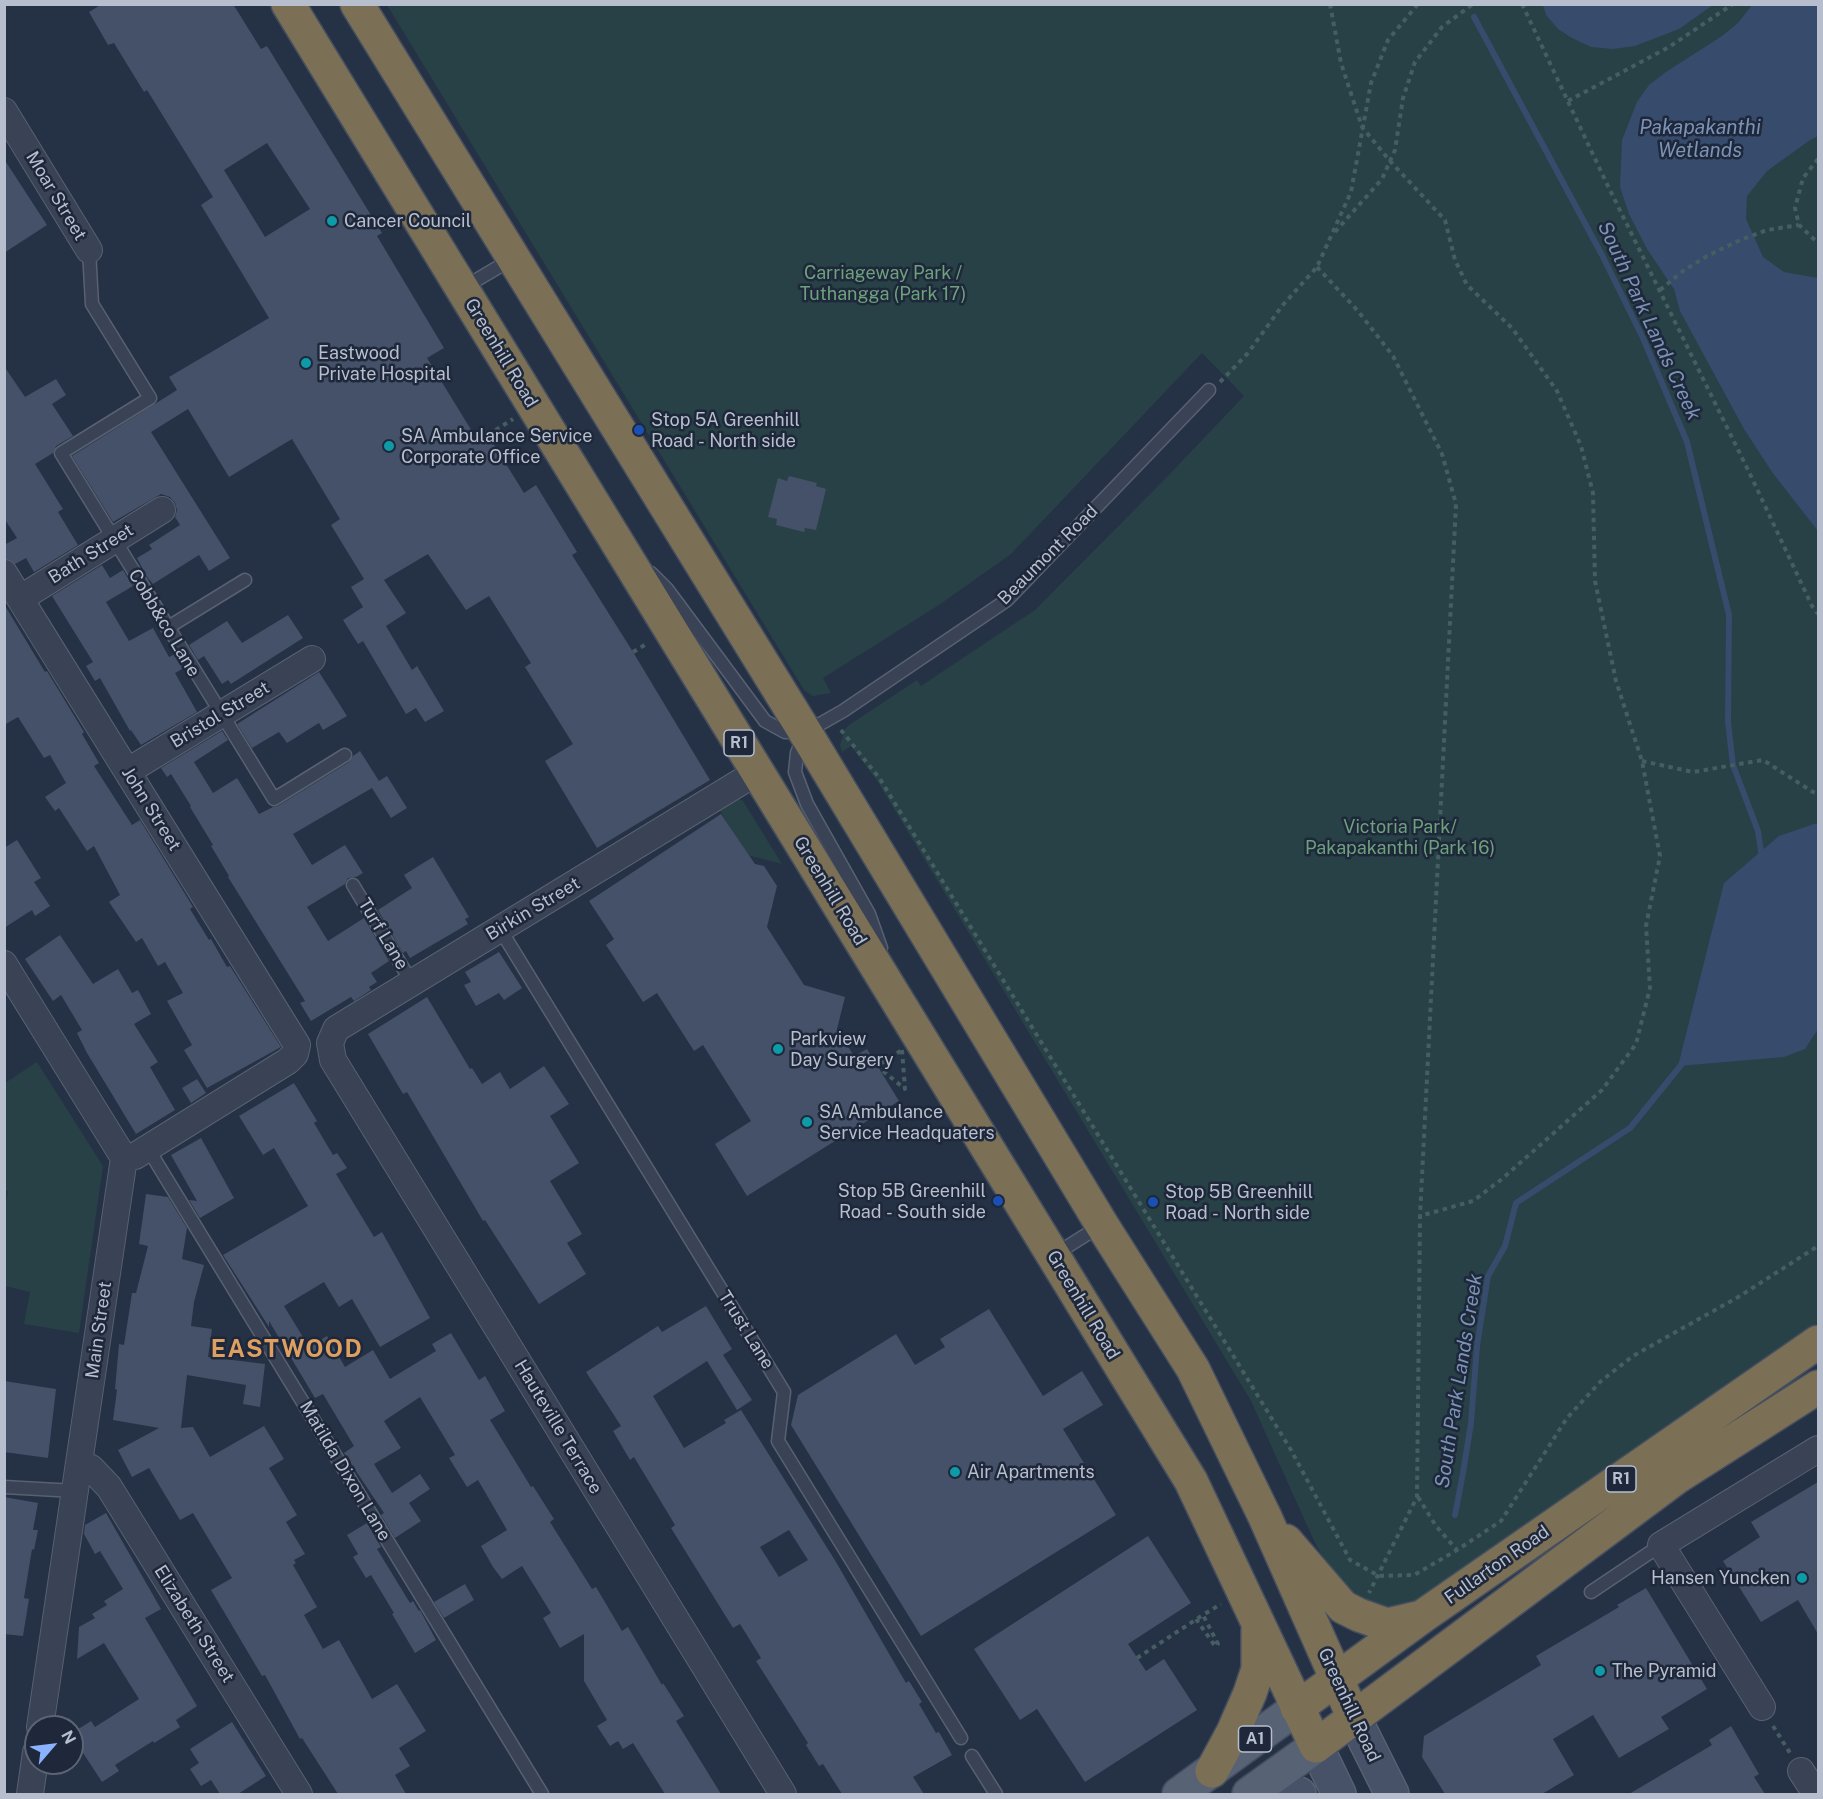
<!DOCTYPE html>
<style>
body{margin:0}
#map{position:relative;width:1823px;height:1799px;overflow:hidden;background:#253145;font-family:"Public Sans",sans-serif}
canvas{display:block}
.frame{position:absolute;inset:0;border:6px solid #b7bfce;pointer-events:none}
.north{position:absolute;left:24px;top:1715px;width:60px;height:60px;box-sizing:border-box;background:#1e283a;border:2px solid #5b6475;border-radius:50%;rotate:62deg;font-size:16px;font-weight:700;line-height:24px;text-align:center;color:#b7bfce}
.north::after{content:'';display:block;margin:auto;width:21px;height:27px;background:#8bb2ff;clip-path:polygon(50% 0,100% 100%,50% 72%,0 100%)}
</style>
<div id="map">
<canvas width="1823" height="1799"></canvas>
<div class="frame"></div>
<div class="north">N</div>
</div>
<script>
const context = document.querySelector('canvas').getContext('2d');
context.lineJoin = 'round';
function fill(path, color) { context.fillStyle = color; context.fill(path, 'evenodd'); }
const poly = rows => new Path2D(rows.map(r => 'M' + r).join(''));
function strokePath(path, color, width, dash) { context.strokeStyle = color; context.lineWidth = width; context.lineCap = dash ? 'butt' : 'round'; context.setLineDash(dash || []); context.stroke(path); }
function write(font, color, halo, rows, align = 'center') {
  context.font = font + ' "Public Sans",sans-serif'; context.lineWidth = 5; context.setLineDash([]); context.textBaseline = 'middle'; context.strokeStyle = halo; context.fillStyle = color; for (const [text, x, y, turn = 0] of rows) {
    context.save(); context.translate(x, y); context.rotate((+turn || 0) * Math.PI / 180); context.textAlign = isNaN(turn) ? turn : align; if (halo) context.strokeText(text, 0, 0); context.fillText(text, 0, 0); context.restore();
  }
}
const green = poly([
 [387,5,1818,5,1818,1322,1410,1607,1376,1610,1350,1597,1333,1575,1315,1543,1251,1401,876,779,851,746,842,752,840,745,845,729,849,725,917,680,921,686,1035,610,1164,480,1244,396,1202,353,1011,554,939,605,823,678,831,693,813,696,804,690],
 [739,799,743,801,782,864,747,855,720,811],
 [37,1062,103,1166,79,1333,24,1324,30,1292,5,1286,4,1212,8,1191,4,1190,5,1083]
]);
const water = poly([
 [1543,5,1543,4,1713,5,1679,29,1635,46,1613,49,1591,47,1572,38,1558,29,1546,15],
 [1752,5,1818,5,1818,136,1810,140,1767,171,1747,196,1746,219,1763,257,1784,272,1818,278,1818,531,1772,472,1744,429,1680,311,1674,289,1647,249,1629,214,1620,187,1622,140,1637,102,1649,85,1666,72,1722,36,1738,23],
 [1814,824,1818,824,1818,1029,1805,1049,1784,1057,1678,1066,1724,883,1779,836]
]);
const stream = poly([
 [1474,17,1602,255,1643,338,1687,442,1729,615,1728,722,1733,765,1758,831,1762,858],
 [1455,1515,1463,1473,1471,1423,1477,1346,1488,1276,1505,1246,1516,1203,1630,1128,1686,1059]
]);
const building = poly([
 [102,4,233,4,261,49,267,46,382,233,377,236,444,348,427,358,475,436,485,430,524,493,536,485,577,552,572,555,633,652,710,780,597,848,545,761,573,744,525,667,531,663,489,596,466,610,428,554,384,580,406,613,386,626,412,670,417,666,444,711,425,722,416,708,406,714,363,641,358,644,343,620,363,607,351,587,364,579,331,525,340,519,292,439,229,477,188,409,151,432,230,558,209,571,199,555,153,584,147,577,137,558,152,549,149,545,180,525,175,517,177,510,175,503,170,497,161,494,113,522,72,456,177,390,169,377,269,318,201,205,213,197,147,90,144,92,114,43,108,45,89,12],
 [267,143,310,209,265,237,224,170],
 [4,159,47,225,4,253],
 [4,366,25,397,56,379,66,395,52,404,73,436,56,446,53,453,35,464,63,509,58,512,78,545,34,572,26,558,15,564,4,558,4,545,17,538,4,518],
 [789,476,817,483,816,486,826,489,816,530,805,528,804,532,776,525,777,519,768,517,778,478,787,481],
 [102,565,110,578,123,570,133,586,106,602,129,641,153,628,169,657,175,654,184,668,175,673,197,712,141,745,131,730,130,731,100,678,95,681,86,666,93,662,52,596],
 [4,604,45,672,47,671,84,732,82,734,99,763,94,766,132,825,140,820,193,907,190,909,209,940,211,939,227,967,230,966,281,1047,207,1088,184,1050,192,1045,167,1001,183,993,165,962,158,966,142,938,136,942,109,902,120,895,94,846,87,851,59,808,55,811,45,797,66,783,50,755,44,758,18,717,4,725],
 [288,615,303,638,231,684,228,680,222,684,204,656,198,660,189,645,227,621,242,643],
 [319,672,347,716,323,730,319,723,287,743,279,732,252,748,237,724],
 [222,731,228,740,194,762,213,793,237,778,259,814,273,807,278,806,349,762,353,756,360,751,379,781,387,776,407,808,391,818,372,788,293,834,312,865,345,845,363,873,356,877,348,878,345,884,307,907,328,941,364,918,389,961,371,973,377,982,369,987,371,990,354,1001,351,997,311,1021,300,1003,305,1001,228,877,229,876,211,846,213,845,190,807,191,806,171,774,167,777,161,768],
 [721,814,755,864,764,866,777,886,767,927,804,985,845,997,837,1029,854,1056,867,1049,899,1101,747,1196,715,1144,751,1121,703,1045,694,1051,657,993,643,1002,606,945,614,939,589,901],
 [17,840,41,878,34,882,50,906,35,916,32,910,4,928,4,848],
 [433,857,469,917,465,919,468,924,410,958,406,951,403,953,378,910,412,888,404,875],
 [60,935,93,984,118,969,132,993,138,990,151,1014,134,1024,158,1062,150,1067,175,1110,136,1134,87,1053,77,1033,82,1030,61,995,53,1001,25,959],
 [499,952,522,988,504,1000,499,993,476,1006,464,985,471,982,465,972],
 [427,997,470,1069,472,1068,482,1084,500,1072,510,1089,544,1066,569,1104,550,1116,579,1163,550,1181,582,1234,567,1243,586,1274,539,1304,485,1220,483,1221,407,1092,403,1094,368,1034],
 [197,1079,206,1093,191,1103,182,1088],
 [294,1083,317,1121,314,1123,333,1155,337,1153,347,1168,336,1174,374,1237,382,1232,430,1318,380,1347,352,1299,339,1307,324,1282,284,1306,309,1347,327,1336,345,1367,373,1350,390,1379,436,1351,432,1344,451,1333,479,1380,485,1376,505,1411,490,1420,531,1487,533,1486,554,1519,550,1522,592,1589,596,1587,622,1631,628,1627,662,1685,663,1683,684,1716,676,1721,721,1794,665,1794,633,1743,623,1749,618,1741,610,1746,597,1726,607,1720,584,1681,584,1634,560,1648,543,1618,551,1613,522,1566,502,1579,493,1567,481,1546,507,1530,478,1480,467,1487,449,1458,455,1455,420,1397,384,1421,401,1448,374,1464,392,1493,420,1474,430,1489,409,1503,421,1521,395,1538,381,1515,384,1513,344,1453,354,1446,323,1394,315,1398,269,1321,269,1327,223,1255,308,1206,274,1148,263,1155,239,1116],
 [201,1138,234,1198,200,1218,189,1200,197,1201,171,1155],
 [146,1194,168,1197,187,1228,182,1259,204,1265,194,1302,191,1326,212,1329,208,1357,265,1364,260,1407,243,1404,246,1385,187,1375,181,1428,193,1427,210,1457,264,1426,284,1459,269,1468,297,1515,286,1522,305,1554,294,1560,296,1563,293,1565,317,1607,304,1615,323,1649,339,1640,372,1699,397,1684,426,1731,399,1748,410,1766,395,1775,406,1794,338,1794,302,1738,300,1739,265,1675,262,1676,211,1590,232,1578,193,1513,180,1520,149,1468,132,1477,118,1450,159,1428,113,1420,117,1390,115,1389,119,1344,124,1345,132,1293,136,1293,148,1246,139,1244],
 [706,1306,732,1349,723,1355,752,1400,737,1410,707,1361,653,1396,684,1448,726,1423,724,1420,741,1410,836,1562,906,1683,909,1681,922,1702,919,1704,936,1733,939,1732,952,1755,913,1777,924,1794,842,1794,823,1764,819,1766,806,1745,808,1743,756,1661,761,1658,740,1624,733,1628,671,1528,675,1525,634,1457,630,1460,613,1431,621,1426,586,1372,658,1326,662,1332],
 [789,1530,808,1560,779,1577,760,1547],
 [989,1309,1043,1396,1082,1371,1103,1405,1063,1429,1116,1515,921,1636,791,1425,798,1395,896,1334,915,1365,945,1347,940,1339],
 [4,1381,56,1389,48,1458,4,1452],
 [1818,1482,1818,1634,1798,1600,1761,1622,1723,1561,1760,1537,1751,1522],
 [4,1497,38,1503,33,1530,38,1530,34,1550,32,1549,24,1598,29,1599,23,1636,4,1634],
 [106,1513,161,1609,145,1618,197,1706,176,1720,180,1727,154,1743,153,1741,115,1765,119,1771,102,1782,72,1736,72,1733,91,1721,95,1727,139,1699,104,1643,77,1659,79,1627,95,1618,92,1614,107,1605,104,1601,123,1589,100,1551,95,1554,84,1534,85,1525],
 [367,1523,381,1547,377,1549,410,1603,413,1601,419,1611,420,1610,436,1640,415,1653,392,1614,394,1613,371,1575,366,1578,353,1557,358,1554,347,1535],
 [1148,1536,1191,1603,1128,1644,1146,1671,1164,1659,1197,1710,1085,1782,1037,1709,1020,1720,974,1649],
 [465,1584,474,1600,444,1618,434,1602],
 [1646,1588,1707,1689,1661,1717,1669,1729,1619,1758,1593,1715,1553,1739,1574,1775,1542,1794,1445,1794,1422,1757,1424,1736,1541,1665,1536,1656,1619,1607,1617,1605],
 [232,1722,266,1776,238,1794,220,1794,211,1780,201,1786,190,1769,199,1763,190,1749],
 [1731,1726,1759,1774,1754,1777,1765,1794,1629,1794,1712,1745,1709,1740]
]);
const path = poly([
 [1330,4,1341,63,1362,127,1390,161,1445,220,1455,260,1467,285,1512,328,1557,391,1581,446,1593,493,1595,581,1616,681,1642,761,1660,856,1646,926,1650,988,1636,1044,1602,1090,1502,1179,1473,1201,1420,1216],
 [1522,4,1606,182,1750,474,1812,606,1818,614],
 [1568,101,1669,47,1733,4],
 [1818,159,1803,178,1795,208,1799,225,1818,243],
 [1335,232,1382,179,1395,150,1403,98,1415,62,1442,27,1473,4],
 [1317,267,1358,311,1393,356,1442,454,1456,504,1420,1216,1417,1497,1369,1593],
 [1660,290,1683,271,1707,256,1738,241,1767,230,1799,225],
 [1220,382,1248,353,1282,306,1317,267,1351,192,1371,83,1388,40,1418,4],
 [488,435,513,419],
 [633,652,648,643],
 [841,730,880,779,1291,1450,1350,1560,1379,1576,1414,1575,1457,1550],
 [1642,761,1693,772,1763,760,1813,792,1818,793],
 [902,1050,905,1089,877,1066,902,1050],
 [1418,1497,1436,1526,1457,1550,1501,1521,1567,1418,1601,1381,1633,1356,1740,1296,1818,1246],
 [1196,1619,1215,1646,1218,1644,1203,1615,1221,1604],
 [1137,1658,1203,1615],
 [1773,1726,1790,1753]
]);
const lane = poly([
 [89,250,92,304,150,398,61,453,274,799,345,755],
 [463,288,512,259],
 [651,573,667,589,765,721,785,732,801,732],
 [167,628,245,580],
 [806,732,843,711,1007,600,1209,390],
 [803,738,797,753,795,772,807,804,869,914,881,948],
 [353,885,412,983],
 [500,929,784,1392,778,1441,961,1738],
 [147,1147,542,1794],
 [1054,1255,1100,1226],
 [4,1487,75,1491],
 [1591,1592,1661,1545],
 [972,1756,996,1794]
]);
const street = poly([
 [4,111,89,250],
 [4,573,297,1045,295,1054,288,1061,135,1156,124,1158],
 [21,598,162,510],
 [128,771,312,659],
 [757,772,336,1029,330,1043,333,1060,783,1794],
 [4,964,124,1158,40,1727],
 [79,1463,91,1468,109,1487,299,1794],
 [1762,1707,1661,1545,1818,1449],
 [1801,1771,1816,1794],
 [30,1794,36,1752]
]);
const secondary = poly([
 [1354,1718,1392,1794],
 [1316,1746,1339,1794],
 [1259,1788,1299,1794]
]);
const primary = poly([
 [1179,1794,1297,1708],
 [1249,1794,1316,1746]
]);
const highway = poly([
 [288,4,1191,1481,1316,1746,1677,1477,1818,1387],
 [357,4,805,732,1102,1225,1193,1369,1265,1517,1354,1718],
 [1286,1541,1343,1607,1359,1615,1387,1625,1421,1617],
 [1297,1708,1423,1616,1818,1342],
 [1212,1771,1233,1732,1250,1693,1258,1669,1258,1630]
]);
const markers = [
 [332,221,6,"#0f9aa8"],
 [306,363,6,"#0f9aa8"],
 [639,430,6,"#1a4fb4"],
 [389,446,6,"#0f9aa8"],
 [778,1049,6,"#0f9aa8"],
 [807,1122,6,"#0f9aa8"],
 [998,1201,6,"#1a4fb4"],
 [1153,1202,6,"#1a4fb4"],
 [955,1472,6,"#0f9aa8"],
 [1802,1578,6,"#0f9aa8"],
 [1600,1671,6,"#0f9aa8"]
];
const shields = [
 [739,743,30],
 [1621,1479,30],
 [1255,1739,33]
];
const shieldNames = [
 ["R1",739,743],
 ["R1",1621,1479],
 ["A1",1255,1739]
];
const streetNames = [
 ["Moar Street",56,196,59],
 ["Greenhill Road",501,353,59],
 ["Bath Street",91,554,-32],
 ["Beaumont Road",1048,555,-45],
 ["Cobb&co Lane",164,623,59],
 ["Bristol Street",220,715,-31],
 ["John Street",151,809,58],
 ["Greenhill Road",830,891,59],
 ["Birkin Street",533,909,-31],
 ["Turf Lane",383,934,59],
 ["Greenhill Road",1083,1305,59],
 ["Main Street",99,1330,-82],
 ["Trust Lane",746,1330,58],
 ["Hauteville Terrace",558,1427,59],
 ["Matilda Dixon Lane",345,1471,59],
 ["Fullarton Road",1497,1565,-35],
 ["Elizabeth Street",194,1624,58],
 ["Greenhill Road",1349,1705,65]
];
const poiNames = [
 ["Cancer Council",344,221],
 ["Eastwood",318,353],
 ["Private Hospital",318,374],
 ["Stop 5A Greenhill",651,420],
 ["Road - North side",651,441],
 ["SA Ambulance Service",401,436],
 ["Corporate Office",401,457],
 ["Parkview",790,1039],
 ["Day Surgery",790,1060],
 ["SA Ambulance",819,1112],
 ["Service Headquaters",819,1133],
 ["Stop 5B Greenhill",986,1191,"right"],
 ["Road - South side",986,1212,"right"],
 ["Stop 5B Greenhill",1165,1192],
 ["Road - North side",1165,1213],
 ["Air Apartments",967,1472],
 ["Hansen Yuncken",1790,1578,"right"],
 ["The Pyramid",1612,1671]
];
const parkNames = [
 ["Carriageway Park /",883,273],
 ["Tuthangga (Park 17)",883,294],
 ["Victoria Park/",1400,827],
 ["Pakapakanthi (Park 16)",1400,848]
];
const waterNames = [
 ["Pakapakanthi",1700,128],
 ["Wetlands",1700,151],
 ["South Park Lands Creek",1649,321,65],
 ["South Park Lands Creek",1459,1381,-81]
];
const districtNames = [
 ["EASTWOOD",287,1350]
];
fill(green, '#274146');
fill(water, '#374b6d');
strokePath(stream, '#374b6d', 6);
fill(building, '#445168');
strokePath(lane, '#586172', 15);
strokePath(street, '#586172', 28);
strokePath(secondary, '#586172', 36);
strokePath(primary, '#434c5e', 36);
strokePath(highway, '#444e5f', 36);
strokePath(path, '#465e62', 4, [4.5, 4.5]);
strokePath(lane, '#3a4355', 12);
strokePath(street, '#3a4355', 26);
strokePath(secondary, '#475268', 33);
strokePath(primary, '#586275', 33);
strokePath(highway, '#7b6f56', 33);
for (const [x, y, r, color] of markers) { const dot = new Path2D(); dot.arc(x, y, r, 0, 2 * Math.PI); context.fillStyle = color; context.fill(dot); strokePath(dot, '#1e283a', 2); }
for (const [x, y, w] of shields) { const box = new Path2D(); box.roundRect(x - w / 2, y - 13, w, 26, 4.5); context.fillStyle = '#1e283a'; context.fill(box); strokePath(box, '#b7bfce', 1.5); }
write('bold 16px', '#b7bfce', null, shieldNames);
write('18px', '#b7bfce', '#1e283a', streetNames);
write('18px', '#b7bfce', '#1e283a', poiNames, 'left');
write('18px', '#6da17b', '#1e283a', parkNames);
write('italic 20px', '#7c93b7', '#1e283a', waterNames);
context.letterSpacing = '1.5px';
write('bold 24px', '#df9f61', '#1e283a', districtNames);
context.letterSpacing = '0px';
</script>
